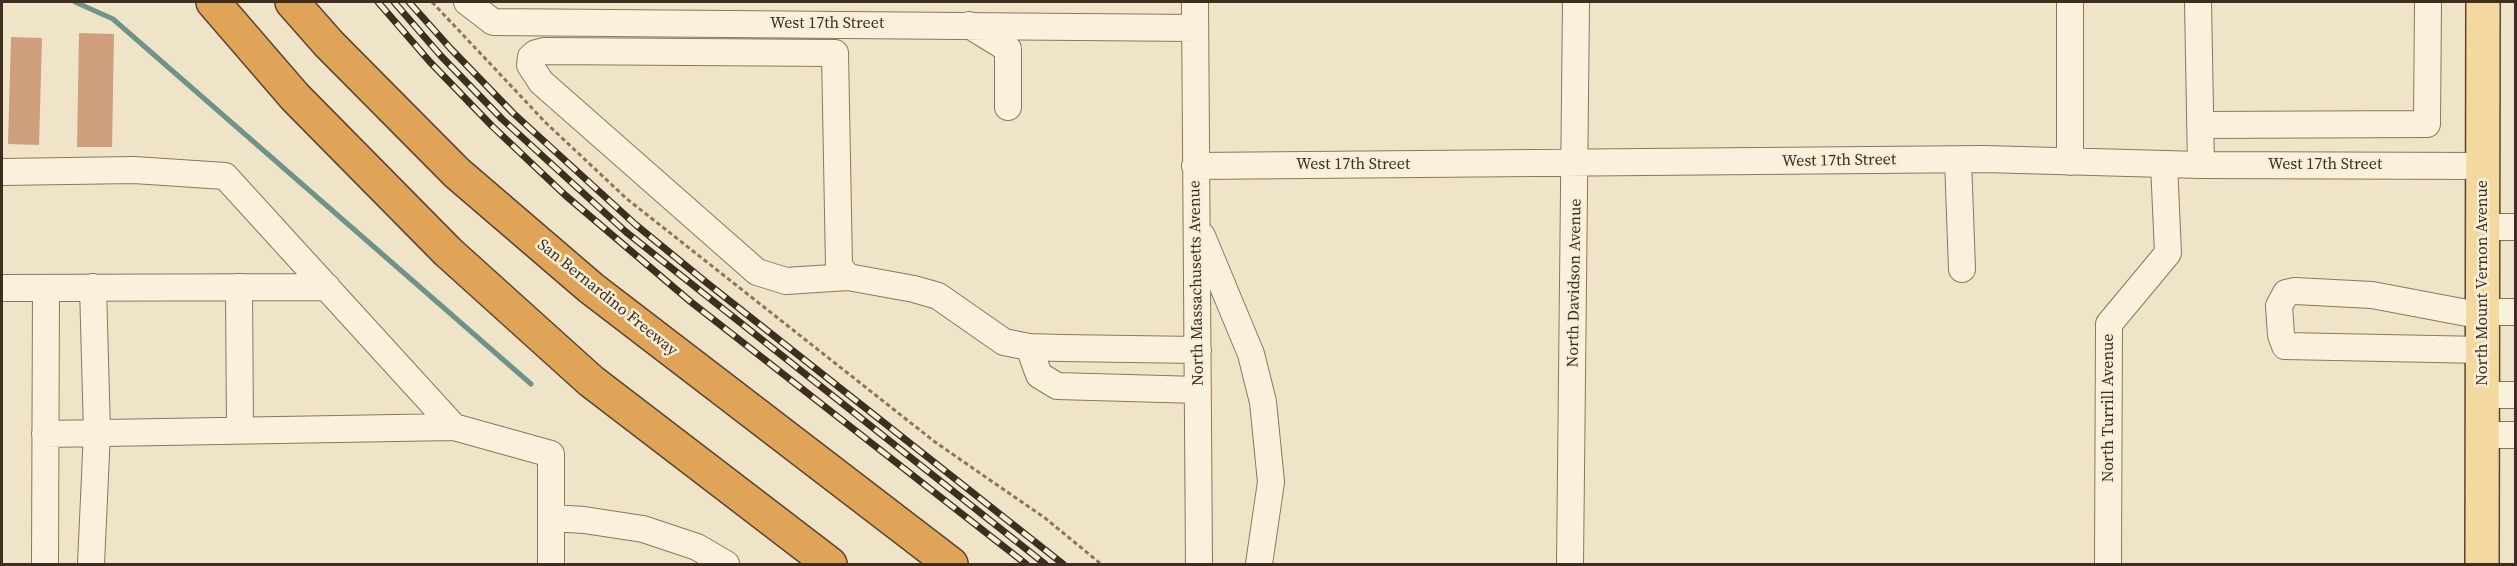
<!DOCTYPE html>
<style>
body{margin:0}
#map{position:relative;width:2517px;height:566px;overflow:hidden;background:#f0e4c8;font-family:"Source Serif 4",serif}
canvas{display:block}
.frame{position:absolute;inset:0;border:3px solid #3d2e20;pointer-events:none}
</style>
<div id="map">
<canvas width="2517" height="566"></canvas>
<div class="frame"></div>
</div>
<script>
const context = document.querySelector('canvas').getContext('2d');
context.lineJoin = 'round';
const poly = rows => new Path2D(rows.map(r => 'M' + r).join(''));
function strokePath(path, color, width, dash) { context.strokeStyle = color; context.lineWidth = width; context.lineCap = dash ? 'butt' : 'round'; context.setLineDash(dash || []); context.stroke(path); }
function fill(path, color) { context.fillStyle = color; context.fill(path, 'evenodd'); }
function write(font, color, halo, rows, align = 'center') {
  context.font = font + ' "Source Serif 4",serif'; context.lineWidth = 5; context.setLineDash([]); context.textBaseline = 'middle'; context.strokeStyle = halo; context.fillStyle = color; for (const [text, x, y, turn = 0] of rows) {
    context.save(); context.translate(x, y); context.rotate((+turn || 0) * Math.PI / 180); context.textAlign = isNaN(turn) ? turn : align; if (halo) context.strokeText(text, 0, 0); context.fillText(text, 0, 0); context.restore();
  }
}
const stream = poly([
 [75,2,113,19,531,384]
]);
const building = poly([
 [79,33,114,34,112,147,77,147],
 [11,37,42,38,39,145,8,144]
]);
const path = poly([
 [432,2,546,123,627,199,935,442,1045,518,1101,564]
]);
const minor = poly([
 [467,2,493,22,1195,28],
 [1195,2,1199,564],
 [2070,2,2070,162],
 [2198,2,2201,165],
 [969,25,1008,49,1008,107],
 [2200,125,2427,124,2428,2],
 [1958,160,1962,269],
 [1195,166,1984,159,2201,165,2483,166],
 [2,172,134,170,225,176,454,427,551,454,551,564],
 [2484,227,2516,227],
 [1202,236,1251,354,1263,402,1271,482,1259,564],
 [848,277,786,281,757,272,541,82,530,65,531,57,536,53,544,51,835,53,839,266,848,277,914,289,938,296,1004,342,1029,347,1061,348,1198,350],
 [239,287,240,430],
 [2,288,327,287],
 [2483,312,2516,312],
 [1029,347,1039,375,1057,386,1198,390],
 [2483,350,2285,346,2281,335,2279,306,2286,293,2295,291,2372,295,2483,316],
 [2483,395,2516,395],
 [45,434,454,427],
 [2483,435,2516,435],
 [551,518,584,520,643,529,697,547,726,564],
 [45,564,46,288],
 [91,564,97,432,93,287],
 [1570,564,1576,2],
 [2108,564,2109,324,2168,253,2164,164]
]);
const major = poly([
 [2482,564,2483,2]
]);
const highway = poly([
 [213,2,295,97,448,252,591,381,830,564],
 [292,2,329,44,457,173,591,288,951,564]
]);
const rail = poly([
 [378,2,430,62,492,126,565,195,691,302,1026,564],
 [394,2,441,56,502,119,626,232,1045,564],
 [409,2,451,49,513,113,636,225,707,283,1063,564]
]);
const streetNames = [
 ["West 17th Street",827,24],
 ["West 17th Street",1839,161,-1],
 ["West 17th Street",1353,165],
 ["West 17th Street",2325,165],
 ["North Massachusetts Avenue",1197,283,-91],
 ["North Davidson Avenue",1575,283,-89],
 ["North Mount Vernon Avenue",2483,283,-90],
 ["San Bernardino Freeway",607,298,39],
 ["North Turrill Avenue",2109,408,-90]
];
strokePath(stream, '#6f938a', 5);
fill(building, '#cf9f7d');
strokePath(minor, '#8d765c', 28);
strokePath(major, '#5b4430', 36);
strokePath(highway, '#5b4430', 36);
strokePath(path, '#8d765c', 3, [4.5, 3]);
strokePath(minor, '#faf1dc', 26);
strokePath(major, '#f3d9a0', 33);
strokePath(highway, '#e0a458', 33);
strokePath(rail, '#3d2e20', 7);
strokePath(rail, '#f7eed8', 4.5, [14]);
write('16px', '#3d2e20', '#f7eed8', streetNames);
</script>
